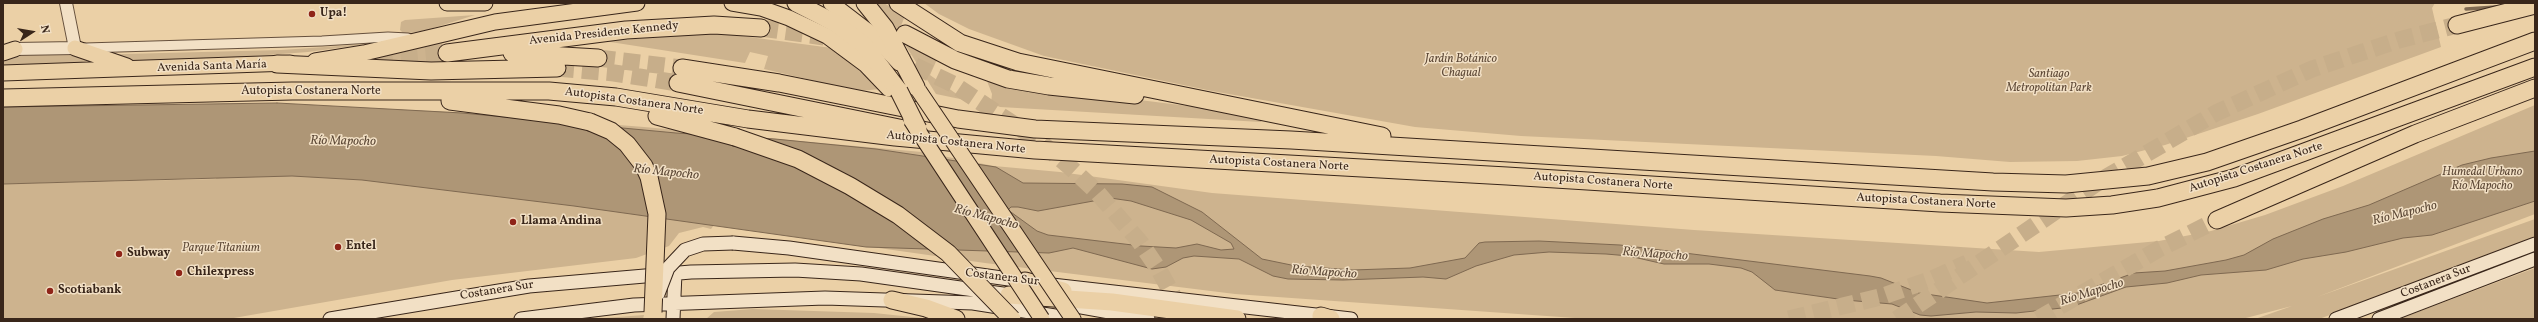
<!DOCTYPE html>
<meta charset="utf-8">
<style>
body{margin:0}
#map{position:relative;width:2538px;height:322px;overflow:hidden;background:#ebd0a6;font-family:Vollkorn,serif}
canvas{display:block}
.frame{position:absolute;inset:0;border:4px solid #39261a;pointer-events:none}
.north{position:absolute;left:12px;top:12px;width:40px;height:40px;-webkit-text-stroke:3px #f2e0c5;paint-order:stroke;rotate:78deg;font-size:11px;font-weight:700;line-height:16px;text-align:center;color:#39261a}
.north::after{content:'';display:block;margin:auto;width:14px;height:18px;background:#39261a;clip-path:polygon(50% 0,100% 100%,50% 72%,0 100%)}
</style>
<div id="map">
<canvas width="2538" height="322"></canvas>
<div class="frame"></div>
<div class="north">N</div>
</div>
<script>
const context = document.querySelector('canvas').getContext('2d');
context.lineJoin = 'round';
function fill(path, color) { context.fillStyle = color; context.fill(path, 'evenodd'); }
const poly = rows => new Path2D(rows.map(r => 'M' + r).join(''));
function strokePath(path, color, width, dash) { context.strokeStyle = color; context.lineWidth = width; context.lineCap = dash ? 'butt' : 'round'; context.setLineDash(dash || []); context.stroke(path); }
function write(font, color, halo, rows, align = 'center') {
  context.font = font + ' Vollkorn,serif'; context.lineWidth = 3; context.setLineDash([]); context.textBaseline = 'middle'; context.strokeStyle = halo; context.fillStyle = color; for (const [text, x, y, turn = 0] of rows) {
    context.save(); context.translate(x, y); context.rotate((+turn || 0) * Math.PI / 180); context.textAlign = isNaN(turn) ? turn : align; if (halo) context.strokeText(text, 0, 0); context.fillText(text, 0, 0); context.restore();
  }
}
const green = poly([
 [876,3,884,3,905,16,900,28,938,57,930,75,965,100,936,94,889,19],
 [924,3,2435,3,2432,8,2441,47,2258,114,2165,145,2122,156,2077,161,2010,162,1936,156,1521,136,1415,127,1212,91,1044,56,969,29,939,14],
 [475,15,427,30,404,34,400,30,401,22,405,20],
 [719,33,832,48,881,89,858,91,764,69,768,56,750,52,745,63,604,41],
 [442,41,443,64,378,60,378,57],
 [368,44,308,52,213,59,3,67,3,54,83,55,281,50],
 [987,81,1212,109,1262,119,1261,122,1000,107,991,103,992,94],
 [2535,105,2535,214,2317,297,2535,219,2535,239,2319,319,2255,319,2292,306,2242,319,1589,319,1235,294,985,263,680,220,714,225,711,229,703,227,679,233,669,246,636,258,452,280,228,319,3,319,3,184,216,179,227,107,344,107,454,112,644,127,922,152,994,166,1060,172,1212,193,1694,230,2039,252,2159,241,2211,231,2265,215,2343,186],
 [2535,268,2535,319,2398,319,2399,319],
 [753,309,874,313,931,319,706,319,714,312],
 [644,315,643,319,589,319,592,319]
]);
const water = poly([
 [277,103,462,113,676,133,775,139,876,149,996,167,1023,183,1122,184,1152,187,1202,212,1262,259,1296,266,1353,270,1410,268,1465,258,1479,243,1485,242,1539,241,1620,245,1870,276,1881,278,1919,293,1987,303,2078,293,2134,273,2165,271,2226,260,2244,255,2273,239,2323,219,2369,205,2462,165,2491,158,2535,151,2535,201,2432,235,2403,238,2346,252,2303,259,2266,270,2201,275,2167,283,2126,287,2071,307,2016,313,1976,312,1931,316,1920,315,1892,304,1845,300,1775,290,1752,272,1741,268,1709,264,1664,264,1629,256,1606,254,1549,252,1514,255,1476,266,1446,279,1423,277,1343,280,1288,279,1273,276,1239,259,1194,256,1183,258,1166,267,1152,269,1073,248,1049,253,866,247,574,206,362,180,292,176,3,184,3,107,277,103],
 [1110,198,1131,201,1191,220,1231,243,1234,249,1221,250,1197,244,1176,248,1141,246,1048,235,1037,231,1008,210,1011,207,1018,207,1038,211,1110,198]
]);
const stream = poly([
 [2466,9,2496,7]
]);
const motorwayTunnel = poly([
 [761,28,824,37],
 [892,55,953,84,1039,141,1070,167,1096,191,1140,242,1159,270,1182,312],
 [598,58,682,68],
 [351,62,446,53],
 [557,68,614,73,678,83],
 [1789,319,1880,297,1932,279,1967,263],
 [1897,319,2100,181,2216,113,2312,69,2399,40,2457,25],
 [2038,319,2159,249,2217,220]
]);
const minor = poly([
 [85,48,322,41,388,37,408,38]
]);
const tertiary = poly([
 [15,49,75,48,66,3]
]);
const secondary = poly([
 [733,243,789,248,1023,281],
 [1052,285,1351,319],
 [1076,306,1148,319],
 [330,319,529,286,691,272,795,270,861,274,1017,296],
 [521,319,634,305,825,298,973,303,1074,319],
 [673,319,675,273],
 [2336,319,2535,244],
 [2379,319,2535,259]
]);
const primary = poly([
 [447,3,485,3],
 [732,3,761,8,789,18,827,36,866,65,889,89],
 [831,3,874,36,899,63],
 [75,48,127,66],
 [3,53,15,49],
 [315,61,364,53,495,22,637,3],
 [3,73,290,63]
]);
const motorway = poly([
 [796,3,835,23,864,45,899,91],
 [865,3,885,28,916,87],
 [898,3,960,43,1018,62,1382,136],
 [2457,25,2535,5],
 [905,34,955,60,1008,79,1049,86,1135,95],
 [447,53,626,30,714,25,761,28],
 [512,53,598,58],
 [277,64,431,71,557,68],
 [682,68,779,83,958,119,1035,129,1291,140,1993,182,2066,184,2148,176,2207,162,2302,129,2535,41],
 [678,83,909,130],
 [3,98,292,91,549,91,616,97,748,119,895,137,1035,150,1507,176,1940,203,2066,208,2112,205,2158,198,2234,178,2535,67],
 [450,101,559,115,590,122],
 [657,116,735,137],
 [2217,220,2415,134,2535,88],
 [1025,281,1063,291],
 [1009,295,1112,302,1237,319],
 [892,300,926,308,956,319],
 [1321,316,1331,319]
]);
const secondaryBridge = poly([
 [658,294,668,268,685,250,703,244,733,243]
]);
const primaryBridge = poly([
 [919,91,1073,319],
 [911,120,1042,319]
]);
const motorwayBridge = poly([
 [899,91,918,129],
 [590,122,611,131,627,144,644,166,649,177,657,214,653,312],
 [735,137,798,159,850,186,898,215,948,253,1012,319]
]);
const markers = [
 [312,14,4,"#8f2418"],
 [513,222,4,"#8f2418"],
 [338,247,4,"#8f2418"],
 [119,254,4,"#8f2418"],
 [179,273,4,"#8f2418"],
 [50,291,4,"#8f2418"]
];
const poiNames = [
 ["Upa!",320,14],
 ["Llama Andina",521,222],
 ["Entel",346,247],
 ["Subway",127,254],
 ["Chilexpress",187,273],
 ["Scotiabank",58,291]
];
const streetNames = [
 ["Avenida Presidente Kennedy",604,34,-6],
 ["Avenida Santa María",212,67,-2],
 ["Autopista Costanera Norte",311,92],
 ["Autopista Costanera Norte",634,102,8],
 ["Autopista Costanera Norte",956,143,6],
 ["Autopista Costanera Norte",1279,164,3],
 ["Autopista Costanera Norte",2256,168,-18],
 ["Autopista Costanera Norte",1603,182,4],
 ["Autopista Costanera Norte",1926,202,3],
 ["Costanera Sur",1002,278,7],
 ["Costanera Sur",2436,282,-21],
 ["Costanera Sur",497,291,-9]
];
const parkNames = [
 ["Jardín Botánico",1461,60],
 ["Chagual",1461,74],
 ["Santiago",2049,75],
 ["Metropolitan Park",2049,89],
 ["Humedal Urbano",2482,173],
 ["Río Mapocho",2482,187],
 ["Parque Titanium",221,249]
];
const waterNames = [
 ["Río Mapocho",343,142,1],
 ["Río Mapocho",666,173,6],
 ["Río Mapocho",2405,214,-14],
 ["Río Mapocho",986,218,15],
 ["Río Mapocho",1655,255,4],
 ["Río Mapocho",1324,273,4],
 ["Río Mapocho",2092,293,-17]
];
fill(green, '#cdb38e');
fill(water, '#ae9676');
strokePath(water, '#7f6951', 1);
strokePath(stream, '#7f6951', 3.5);
strokePath(motorwayTunnel, '#c7ae8a', 17, [17, 8]);
strokePath(minor, '#66503d', 11);
strokePath(tertiary, '#66503d', 14);
strokePath(secondary, '#39261a', 15);
strokePath(primary, '#39261a', 17);
strokePath(motorway, '#39261a', 19);
strokePath(minor, '#f2e0c5', 9);
strokePath(tertiary, '#f2e0c5', 12);
strokePath(secondary, '#f2e0c5', 13);
strokePath(primary, '#ebd0a6', 15);
strokePath(motorway, '#ebd0a6', 17);
strokePath(secondaryBridge, '#39261a', 15, []);
strokePath(primaryBridge, '#39261a', 17, []);
strokePath(motorwayBridge, '#39261a', 19, []);
strokePath(secondaryBridge, '#f2e0c5', 13);
strokePath(primaryBridge, '#ebd0a6', 15);
strokePath(motorwayBridge, '#ebd0a6', 17);
for (const [x, y, r, color] of markers) { const dot = new Path2D(); dot.arc(x, y, r, 0, 2 * Math.PI); context.fillStyle = color; context.fill(dot); strokePath(dot, '#f2e0c5', 1.5); }
write('bold 12px', '#39261a', '#f2e0c5', poiNames, 'left');
write('12px', '#39261a', '#f2e0c5', streetNames);
write('italic 12px', '#5e4937', '#f2e0c5', parkNames);
write('italic 13px', '#5c4836', '#f2e0c5', waterNames);
</script>
